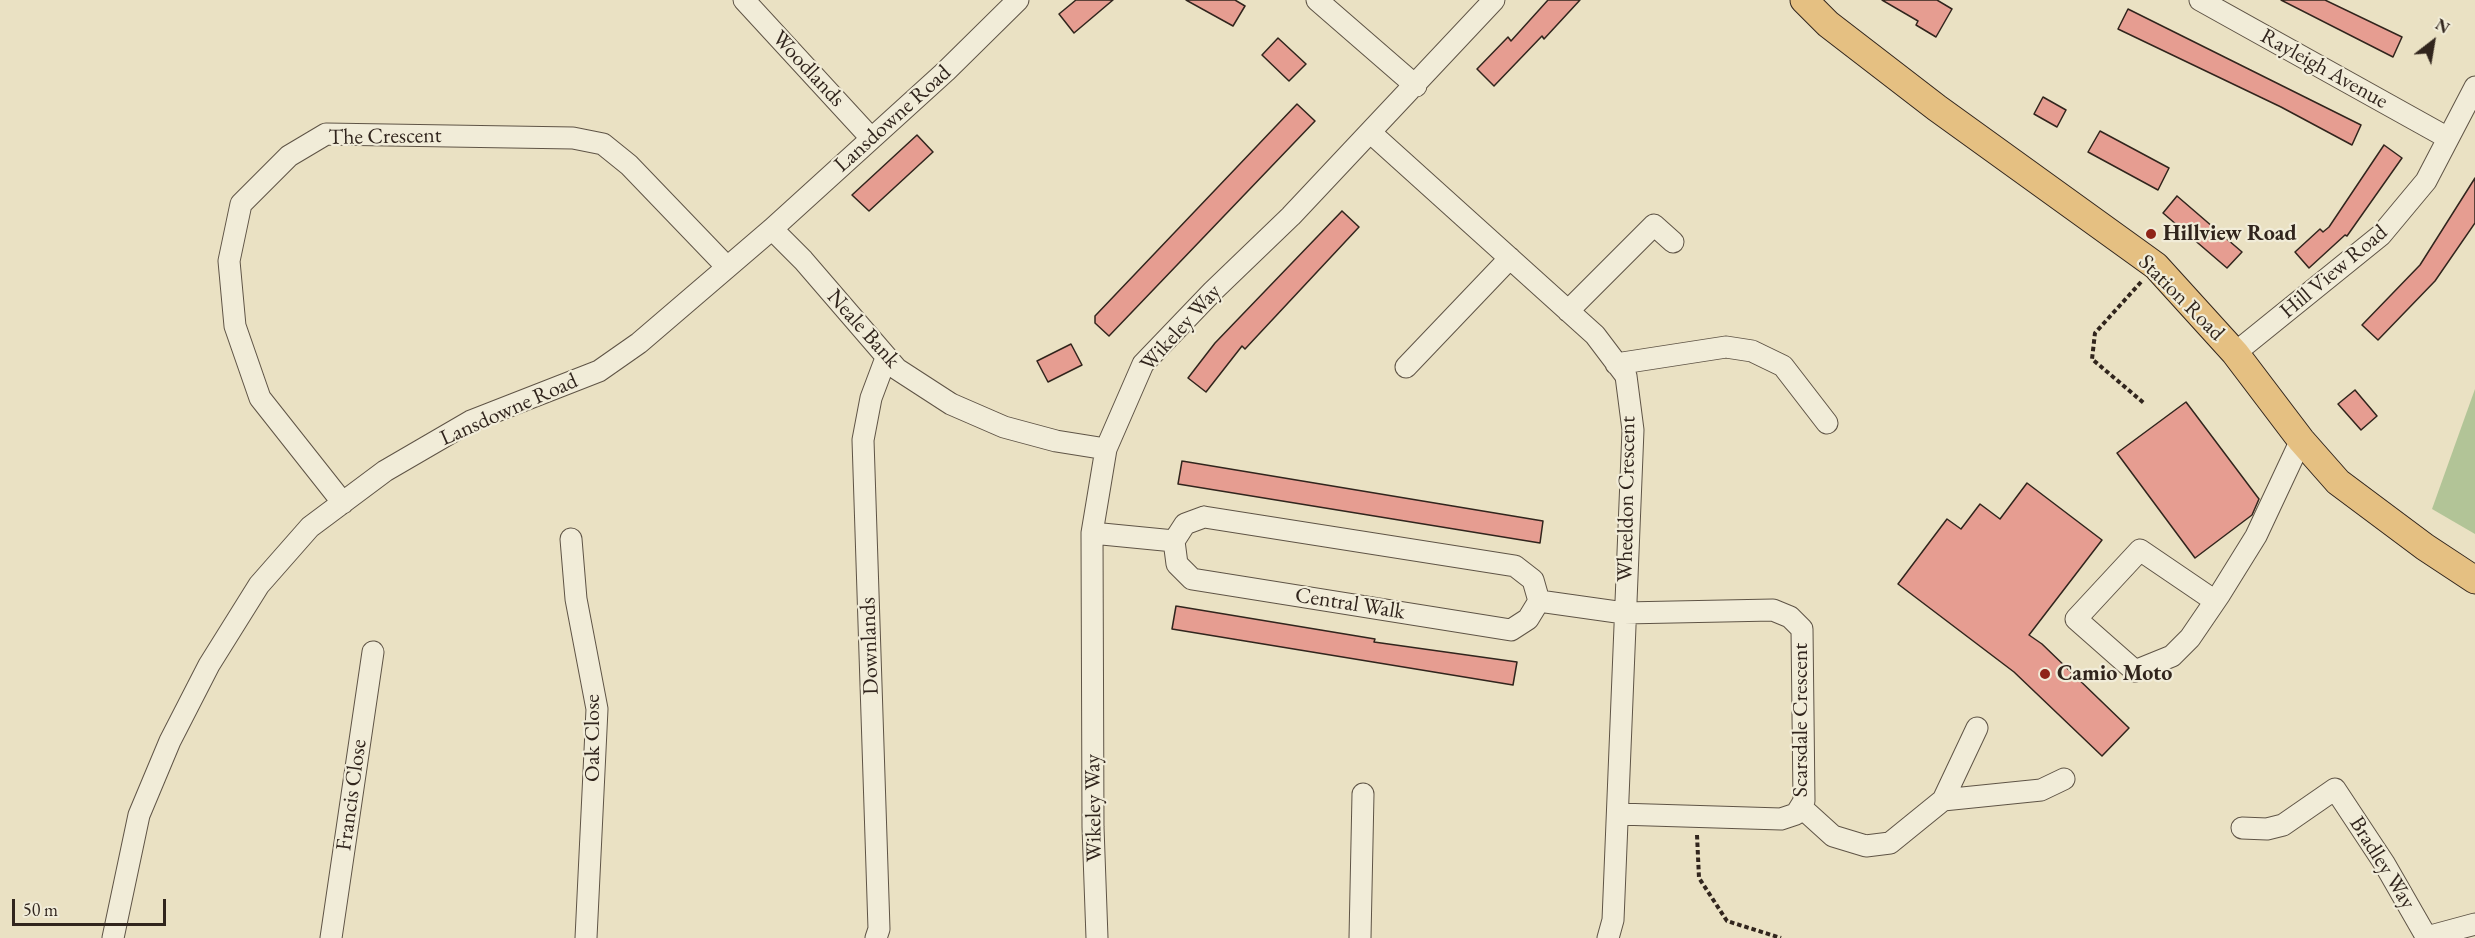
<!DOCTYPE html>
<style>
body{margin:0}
#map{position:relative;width:2475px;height:938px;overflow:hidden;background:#eae1c3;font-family:"EB Garamond",serif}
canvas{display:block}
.north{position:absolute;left:2403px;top:12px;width:60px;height:60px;-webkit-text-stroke:4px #f1ecd8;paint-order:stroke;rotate:31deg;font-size:16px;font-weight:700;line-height:24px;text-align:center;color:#31251d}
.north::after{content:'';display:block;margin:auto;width:21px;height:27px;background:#31251d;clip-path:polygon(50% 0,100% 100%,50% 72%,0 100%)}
.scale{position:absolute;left:12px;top:899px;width:154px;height:27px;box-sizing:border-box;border:3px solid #31251d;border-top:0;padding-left:8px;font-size:18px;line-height:21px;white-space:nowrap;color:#31251d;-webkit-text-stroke:4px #f1ecd8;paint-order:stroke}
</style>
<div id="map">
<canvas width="2475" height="938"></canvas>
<div class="north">N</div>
<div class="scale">50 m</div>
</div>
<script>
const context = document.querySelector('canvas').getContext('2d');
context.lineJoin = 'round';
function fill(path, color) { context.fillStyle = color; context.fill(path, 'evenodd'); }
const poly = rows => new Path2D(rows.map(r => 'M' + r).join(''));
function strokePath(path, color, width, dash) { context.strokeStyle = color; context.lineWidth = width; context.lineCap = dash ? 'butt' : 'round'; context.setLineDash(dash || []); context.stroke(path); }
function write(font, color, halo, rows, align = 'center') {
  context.font = font + ' "EB Garamond",serif'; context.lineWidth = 4.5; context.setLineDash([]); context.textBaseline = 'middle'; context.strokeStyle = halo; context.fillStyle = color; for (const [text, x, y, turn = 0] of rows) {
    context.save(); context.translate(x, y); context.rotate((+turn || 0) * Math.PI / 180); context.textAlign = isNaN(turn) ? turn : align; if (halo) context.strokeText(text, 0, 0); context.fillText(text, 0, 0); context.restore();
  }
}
const green = poly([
 [2475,389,2475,534,2432,509]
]);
const building = poly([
 [1076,0,1113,0,1074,33,1059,14,1076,0],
 [1186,0,1235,0,1245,6,1233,26,1186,0],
 [1548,0,1580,0,1544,39,1542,36,1494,86,1477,69,1508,37,1511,41,1548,0],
 [1882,0,1937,0,1952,9,1936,37,1916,25,1918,21,1882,0],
 [2281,0,2325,0,2402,37,2393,57,2281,0],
 [2128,9,2361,125,2352,145,2281,107,2118,29,2128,9],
 [1278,38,1306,64,1289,81,1262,55,1278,38],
 [2043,97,2066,110,2057,127,2034,114,2043,97],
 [1297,104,1315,121,1109,336,1095,323,1095,316,1297,104],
 [2100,131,2169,168,2158,190,2088,152,2100,131],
 [917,135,933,152,869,211,852,195,917,135],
 [2384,145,2402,158,2347,236,2345,235,2309,268,2295,252,2320,229,2323,232,2329,227,2384,145],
 [2475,178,2475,223,2435,281,2378,340,2362,325,2420,265,2475,178],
 [2177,196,2242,252,2227,268,2163,213,2177,196],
 [1342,211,1359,227,1245,349,1242,346,1206,392,1188,378,1215,343,1342,211],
 [1071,344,1082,365,1048,382,1037,361,1071,344],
 [2355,390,2377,416,2361,430,2338,404,2355,390],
 [2186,402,2259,499,2252,515,2195,558,2117,453,2186,402],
 [1182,461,1543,521,1540,543,1178,484,1182,461],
 [2027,483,2102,540,2029,635,2042,644,2129,728,2102,756,2014,672,1898,584,1947,519,1961,529,1980,504,2000,519,2027,483],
 [1176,606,1375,639,1374,642,1517,662,1513,685,1172,629,1176,606]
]);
const path = poly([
 [2141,282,2095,333,2092,359,2145,404],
 [1697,835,1699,878,1727,921,1781,938]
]);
const minor = poly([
 [744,0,871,138],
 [1317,0,1416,86],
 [2200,0,2448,138],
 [1371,133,1595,335,1626,376,1633,430,1613,920,1608,938],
 [772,229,803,260,897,369,951,404,1004,427,1056,441,1106,449],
 [1568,311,1654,225,1673,242],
 [2235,353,2381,235,2426,181,2475,87],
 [1616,364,1726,347,1752,351,1783,366,1827,423],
 [1406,367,1510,258],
 [343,503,260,398,235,326,229,261,241,204,289,156,326,134,573,138,603,144,629,165,727,267],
 [1204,517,1515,566,1533,580,1539,601,1528,619,1511,630,1192,579,1177,564,1174,541,1185,524,1204,517],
 [1092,533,1174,541],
 [571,539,576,599,597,709,586,938],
 [1539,601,1624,613,1773,610,1790,617,1802,629,1804,801,1796,814,1781,819,1618,814],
 [2215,601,2140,550,2076,619,2135,671,2172,656,2190,638,2220,594,2256,536,2301,440],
 [1943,800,2041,790,2064,779],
 [1801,807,1833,836,1866,846,1890,843,1943,800,1977,728],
 [2242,828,2267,829,2283,825,2335,789,2384,863,2427,938],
 [2427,937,2475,924],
 [113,938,139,815,170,741,209,665,259,585,310,527,385,471,471,421,599,371,639,343,772,229,946,71,1018,0],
 [331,938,373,652],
 [876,938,879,929,863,440,871,398,886,358],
 [1097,938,1093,827,1092,533,1106,449,1143,364,1213,291,1291,216,1494,0],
 [1360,938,1363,794]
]);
const major = poly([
 [1804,0,1828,24,1937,108,2156,266,2235,353,2301,440,2338,482,2425,547,2475,580]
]);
const markers = [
 [2151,234,6,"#8f2418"],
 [2045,674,6,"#8f2418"]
];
const streetNames = [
 ["Woodlands",808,69,47],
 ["Rayleigh Avenue",2324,69,29],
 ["Lansdowne Road",893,119,-42],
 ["The Crescent",385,137,-1],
 ["Hill View Road",2334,272,-40],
 ["Station Road",2181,298,45],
 ["Wikeley Way",1181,328,-48],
 ["Neale Bank",863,329,48],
 ["Lansdowne Road",509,410,-24],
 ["Wheeldon Crescent",1627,499,-89],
 ["Central Walk",1350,604,9],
 ["Downlands",870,646,-92],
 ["Scarsdale Crescent",1801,720,-90],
 ["Oak Close",593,738,-90],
 ["Francis Close",352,795,-82],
 ["Wikeley Way",1094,808,-91],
 ["Bradley Way",2382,863,58]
];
const poiNames = [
 ["Hillview Road",2163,234],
 ["Camio Moto",2057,674]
];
fill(green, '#b2c497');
fill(building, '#e69d91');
strokePath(building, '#31251d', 1.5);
strokePath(minor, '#5f5446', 23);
strokePath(major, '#31251d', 29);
strokePath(path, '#31251d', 4, [4.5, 3]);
strokePath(minor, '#f1ecd8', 21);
strokePath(major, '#e5c082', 27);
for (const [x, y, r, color] of markers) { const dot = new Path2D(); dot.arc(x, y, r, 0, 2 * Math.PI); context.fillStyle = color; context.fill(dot); strokePath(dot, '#f1ecd8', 2); }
write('22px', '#31251d', '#f1ecd8', streetNames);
write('bold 22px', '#31251d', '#f1ecd8', poiNames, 'left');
</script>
